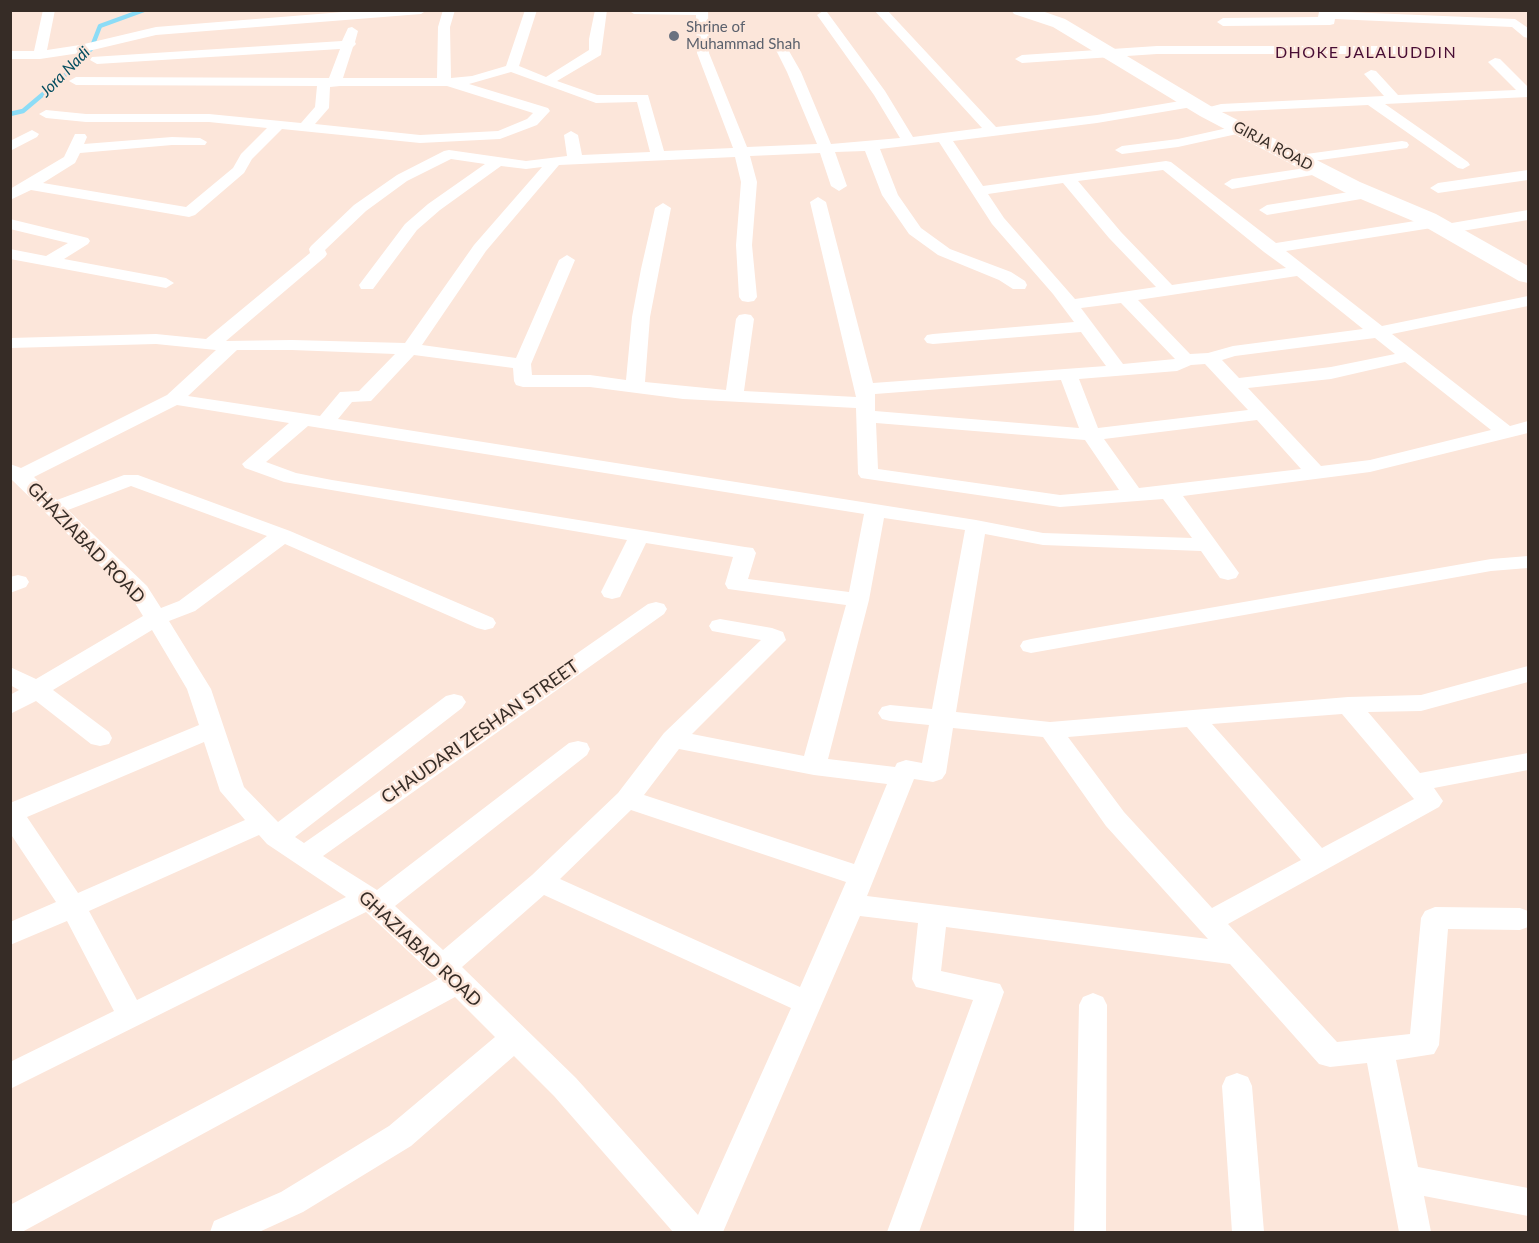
<!DOCTYPE html>
<style>
body{margin:0}
#map{position:relative;width:1539px;height:1243px;overflow:hidden;background:#fce6da;font-family:Lato,sans-serif}
canvas{display:block}
.frame{position:absolute;inset:0;border:12px solid #362c26;pointer-events:none}
</style>
<div id="map">
<canvas width="1539" height="1243"></canvas>
<div class="frame"></div>
</div>
<script>
const context = document.querySelector('canvas').getContext('2d');
context.lineJoin = 'round';
const poly = rows => new Path2D(rows.map(r => 'M' + r).join(''));
function strokePath(path, color, width, dash) { context.strokeStyle = color; context.lineWidth = width; context.lineCap = dash ? 'butt' : 'round'; context.setLineDash(dash || []); context.stroke(path); }
function fill(path, color) { context.fillStyle = color; context.fill(path, 'evenodd'); }
function write(font, color, halo, rows, align = 'center') {
  context.font = font + ' Lato,sans-serif'; context.lineWidth = 5; context.setLineDash([]); context.textBaseline = 'middle'; context.strokeStyle = halo; context.fillStyle = color; for (const [text, x, y, turn = 0] of rows) {
    context.save(); context.translate(x, y); context.rotate((+turn || 0) * Math.PI / 180); context.textAlign = isNaN(turn) ? turn : align; if (halo) context.strokeText(text, 0, 0); context.fillText(text, 0, 0); context.restore();
  }
}
const stream = poly([
 [10,114,23,111,61,79,91,49,100,26,144,10]
]);
const street = poly([
 [43,10,55,10,47,50,80,45,156,27,368,10,427,10,421,14,156,35,80,53,40,59,10,59,10,51,34,51,43,10],
 [443,10,455,10,450,27,451,78,472,76,506,66,525,10,537,10,519,66,546,77,589,50,589,39,595,10,607,10,601,55,557,81,597,95,648,95,664,151,733,148,697,53,696,15,634,14,628,10,708,10,709,53,747,147,817,144,787,72,773,44,779,40,785,44,801,72,831,144,900,138,874,95,817,15,823,11,827,12,885,91,913,137,982,128,874,10,887,10,996,127,1097,115,1192,99,1199,103,1192,107,1097,123,953,141,983,186,1166,161,1171,162,1276,243,1434,218,1440,220,1440,225,1528,210,1528,220,1444,234,1438,232,1438,227,1286,251,1382,326,1528,296,1528,306,1392,334,1510,426,1528,421,1528,433,1370,472,1183,496,1239,573,1236,578,1228,580,1220,578,1201,551,1043,545,985,534,956,712,1050,722,1348,697,1421,695,1528,666,1528,682,1421,711,1368,712,1420,773,1528,753,1528,770,1434,788,1443,801,1439,807,1228,924,1337,1042,1410,1034,1421,918,1425,911,1435,907,1520,908,1528,911,1528,927,1520,930,1448,929,1439,1045,1434,1054,1396,1060,1418,1167,1528,1188,1528,1216,1424,1196,1431,1232,1399,1232,1367,1063,1330,1067,1319,1064,1230,964,946,927,941,971,1000,984,1004,992,919,1232,887,1232,973,1000,916,987,912,979,918,923,860,916,723,1232,673,1232,554,1096,514,1056,411,1146,303,1212,259,1232,210,1232,214,1221,281,1192,389,1126,495,1037,455,997,22,1232,10,1232,10,1205,438,979,366,912,10,1089,10,1062,114,1011,67,921,10,945,10,922,56,902,10,833,10,803,199,725,187,689,152,630,53,690,109,732,112,738,109,744,100,746,91,744,36,701,10,714,10,695,19,690,10,685,10,667,36,679,143,616,130,595,10,478,10,464,21,468,167,395,216,350,156,344,10,348,10,338,156,334,206,339,310,253,309,249,311,246,354,205,397,175,444,151,449,150,526,161,567,156,564,135,571,131,578,135,582,155,650,152,637,102,596,103,511,72,469,84,548,108,550,111,537,125,500,139,420,143,282,129,252,159,244,173,195,215,189,217,31,190,10,200,10,189,64,157,75,134,85,134,87,137,84,144,172,137,200,138,207,142,205,145,172,145,80,153,75,163,43,183,186,207,233,168,241,154,267,128,209,122,86,122,46,118,39,114,46,110,86,114,209,114,301,123,315,107,317,86,76,85,69,81,76,77,329,78,340,49,97,64,90,60,92,57,342,41,348,28,352,27,358,31,355,42,356,44,353,47,343,78,437,78,438,27,443,10],
 [340,86,447,86,533,113,527,119,498,131,420,135,315,124,329,108,330,87,340,86],
 [939,142,992,224,1053,294,1074,322,933,334,927,335,924,339,927,343,933,344,1081,332,1106,366,873,383,826,202,818,197,810,202,856,397,744,391,754,319,751,315,745,314,739,315,736,319,726,390,645,382,650,317,671,208,663,203,655,208,641,269,632,317,626,380,590,375,532,375,531,364,575,260,567,255,559,260,516,358,422,345,486,251,559,165,735,157,741,182,736,245,739,297,742,301,748,302,754,301,757,297,752,245,757,182,750,156,820,153,831,186,839,191,847,186,835,152,865,151,882,195,909,234,938,255,999,280,1013,289,1025,289,1027,285,1025,281,1011,272,950,249,921,228,898,195,880,149,939,142],
 [451,159,485,164,428,204,405,224,359,285,361,289,373,289,417,230,440,210,501,166,526,169,542,167,474,245,405,343,292,340,226,341,325,257,327,254,325,250,366,211,407,181,451,159],
 [1163,170,1264,252,1286,268,1172,285,1121,232,1078,181,1163,170],
 [1063,183,1109,238,1156,287,1075,299,1004,218,988,194,1063,183],
 [1297,276,1363,329,1233,346,1208,353,1190,354,1138,300,1297,276],
 [1121,303,1175,359,1123,364,1081,308,1121,303],
 [1375,338,1395,354,1331,367,1239,378,1222,360,1235,356,1375,338],
 [237,350,292,350,395,354,359,391,340,392,320,416,188,396,237,350],
 [414,355,513,368,514,381,516,385,523,387,590,387,683,399,856,408,858,474,861,478,1060,507,1163,499,1192,538,1043,533,976,520,338,419,352,402,371,401,414,355],
 [1405,362,1491,430,1370,460,1321,466,1248,388,1331,379,1405,362],
 [1205,364,1248,410,1098,428,1079,379,1177,371,1191,365,1205,364],
 [1061,380,1079,428,875,411,875,394,1061,380],
 [177,405,289,423,242,464,245,468,284,482,627,540,601,592,604,597,612,599,620,597,646,543,733,557,725,584,728,589,846,605,804,756,692,734,786,640,783,632,772,628,720,619,712,621,709,626,712,631,761,640,664,733,618,793,532,875,443,950,395,906,587,755,590,749,587,743,578,741,569,743,377,890,323,856,664,614,667,609,664,604,656,602,648,604,304,843,295,837,462,708,466,702,462,696,454,694,446,696,278,822,244,787,211,689,169,621,195,611,285,544,477,628,485,630,493,628,496,623,493,618,290,531,138,475,124,475,57,500,34,477,177,405],
 [1257,420,1301,469,1139,488,1104,439,1257,420],
 [876,423,1085,440,1119,490,1060,495,878,469,876,423],
 [308,426,864,514,849,592,748,579,756,553,753,548,745,547,332,480,296,473,266,462,308,426],
 [131,486,267,536,179,601,161,608,147,586,68,510,131,486],
 [884,518,965,530,932,709,890,705,882,707,878,713,882,719,890,721,929,725,922,763,906,760,897,763,895,767,828,759,869,600,884,518],
 [1342,714,1414,799,1322,848,1212,724,1342,714],
 [1187,727,1301,860,1212,908,1124,812,1068,737,1187,727],
 [953,728,1043,737,1106,826,1208,939,867,896,914,779,933,782,942,779,946,773,953,728],
 [204,742,220,791,245,820,78,893,27,817,204,742],
 [679,749,814,775,887,784,854,864,644,795,679,749],
 [631,810,846,882,800,987,560,879,631,810],
 [259,835,267,844,346,897,137,1000,89,911,259,835],
 [544,895,791,1008,698,1215,576,1078,462,967,544,895],
 [1323,11,1515,19,1528,28,1528,38,1524,37,1512,27,1335,19,1334,24,1330,25,1223,26,1217,22,1223,18,1318,17,1319,12,1323,11],
 [1157,46,1415,46,1421,50,1415,54,1157,54,1022,63,1015,59,1022,55,1157,46],
 [1495,58,1500,59,1528,87,1528,97,1385,104,1468,162,1470,165,1463,169,1458,168,1368,105,1222,112,1207,116,1200,112,1202,109,1221,104,1384,96,1364,74,1371,70,1376,71,1398,95,1516,90,1488,62,1495,58],
 [1241,125,1246,126,1248,129,1246,132,1178,147,1122,154,1115,150,1122,146,1178,139,1241,125],
 [32,130,39,134,37,137,10,151,10,141,32,130],
 [1402,141,1407,142,1409,145,1407,148,1299,163,1292,159,1299,155,1402,141],
 [1319,166,1326,170,1324,173,1232,189,1224,184,1232,179,1319,166],
 [1528,170,1528,180,1438,193,1430,188,1438,183,1528,170],
 [1368,189,1376,194,1373,197,1267,215,1259,210,1267,205,1368,189],
 [10,219,88,238,90,241,88,244,64,259,166,278,174,283,166,288,10,259,10,249,46,256,68,243,10,229,10,219],
 [1528,556,1528,568,1491,571,1031,653,1023,651,1020,646,1023,641,1031,639,1491,559,1528,556],
 [18,575,26,577,29,582,26,587,10,593,10,577,18,575],
 [1093,993,1103,997,1107,1005,1106,1232,1074,1232,1079,1005,1083,997,1093,993],
 [1237,1073,1248,1077,1252,1086,1264,1232,1232,1232,1222,1086,1226,1077,1237,1073]
]);
const secondary = poly([
 [1011,10,1039,10,1065,19,1214,108,1360,182,1436,214,1528,266,1528,283,1519,281,1420,224,1344,192,1200,116,1053,27,1014,14,1011,10]
]);
const markers = [
 [674,36,6,"#6b7280"]
];
const farWorshipnames = [
 ["Shrine of",686,27],
 ["Muhammad Shah",686,44]
];
const farStreetnames = [
 ["GIRJA ROAD",1273,146,28]
];
const farNeighbourhoodnames = [
 ["DHOKE JALALUDDIN",1366,53]
];
const farWaternames = [
 ["Jora Nadi",65,72,-45]
];
const streetNames = [
 ["GHAZIABAD ROAD",86,543,46],
 ["CHAUDARI ZESHAN STREET",480,732,-35],
 ["GHAZIABAD ROAD",420,949,43]
];
strokePath(stream, '#8cdcf6', 4.5);
fill(street, '#fff');
fill(secondary, '#fff');
for (const [x, y, r, color] of markers) { const dot = new Path2D(); dot.arc(x, y, r, 0, 2 * Math.PI); context.fillStyle = color; context.fill(dot); strokePath(dot, '#fce6da', 2); }
write('15px', '#5b616d', '#fce6da', farWorshipnames, 'left');
write('15px', '#362c26', '#fce6da', farStreetnames);
context.letterSpacing = '1.5px';
write('16px', '#480d34', '#fce6da', farNeighbourhoodnames);
context.letterSpacing = '0px';
write('italic 16px', '#044d5f', '#fce6da', farWaternames);
write('18px', '#362c26', '#fce6da', streetNames);
</script>
